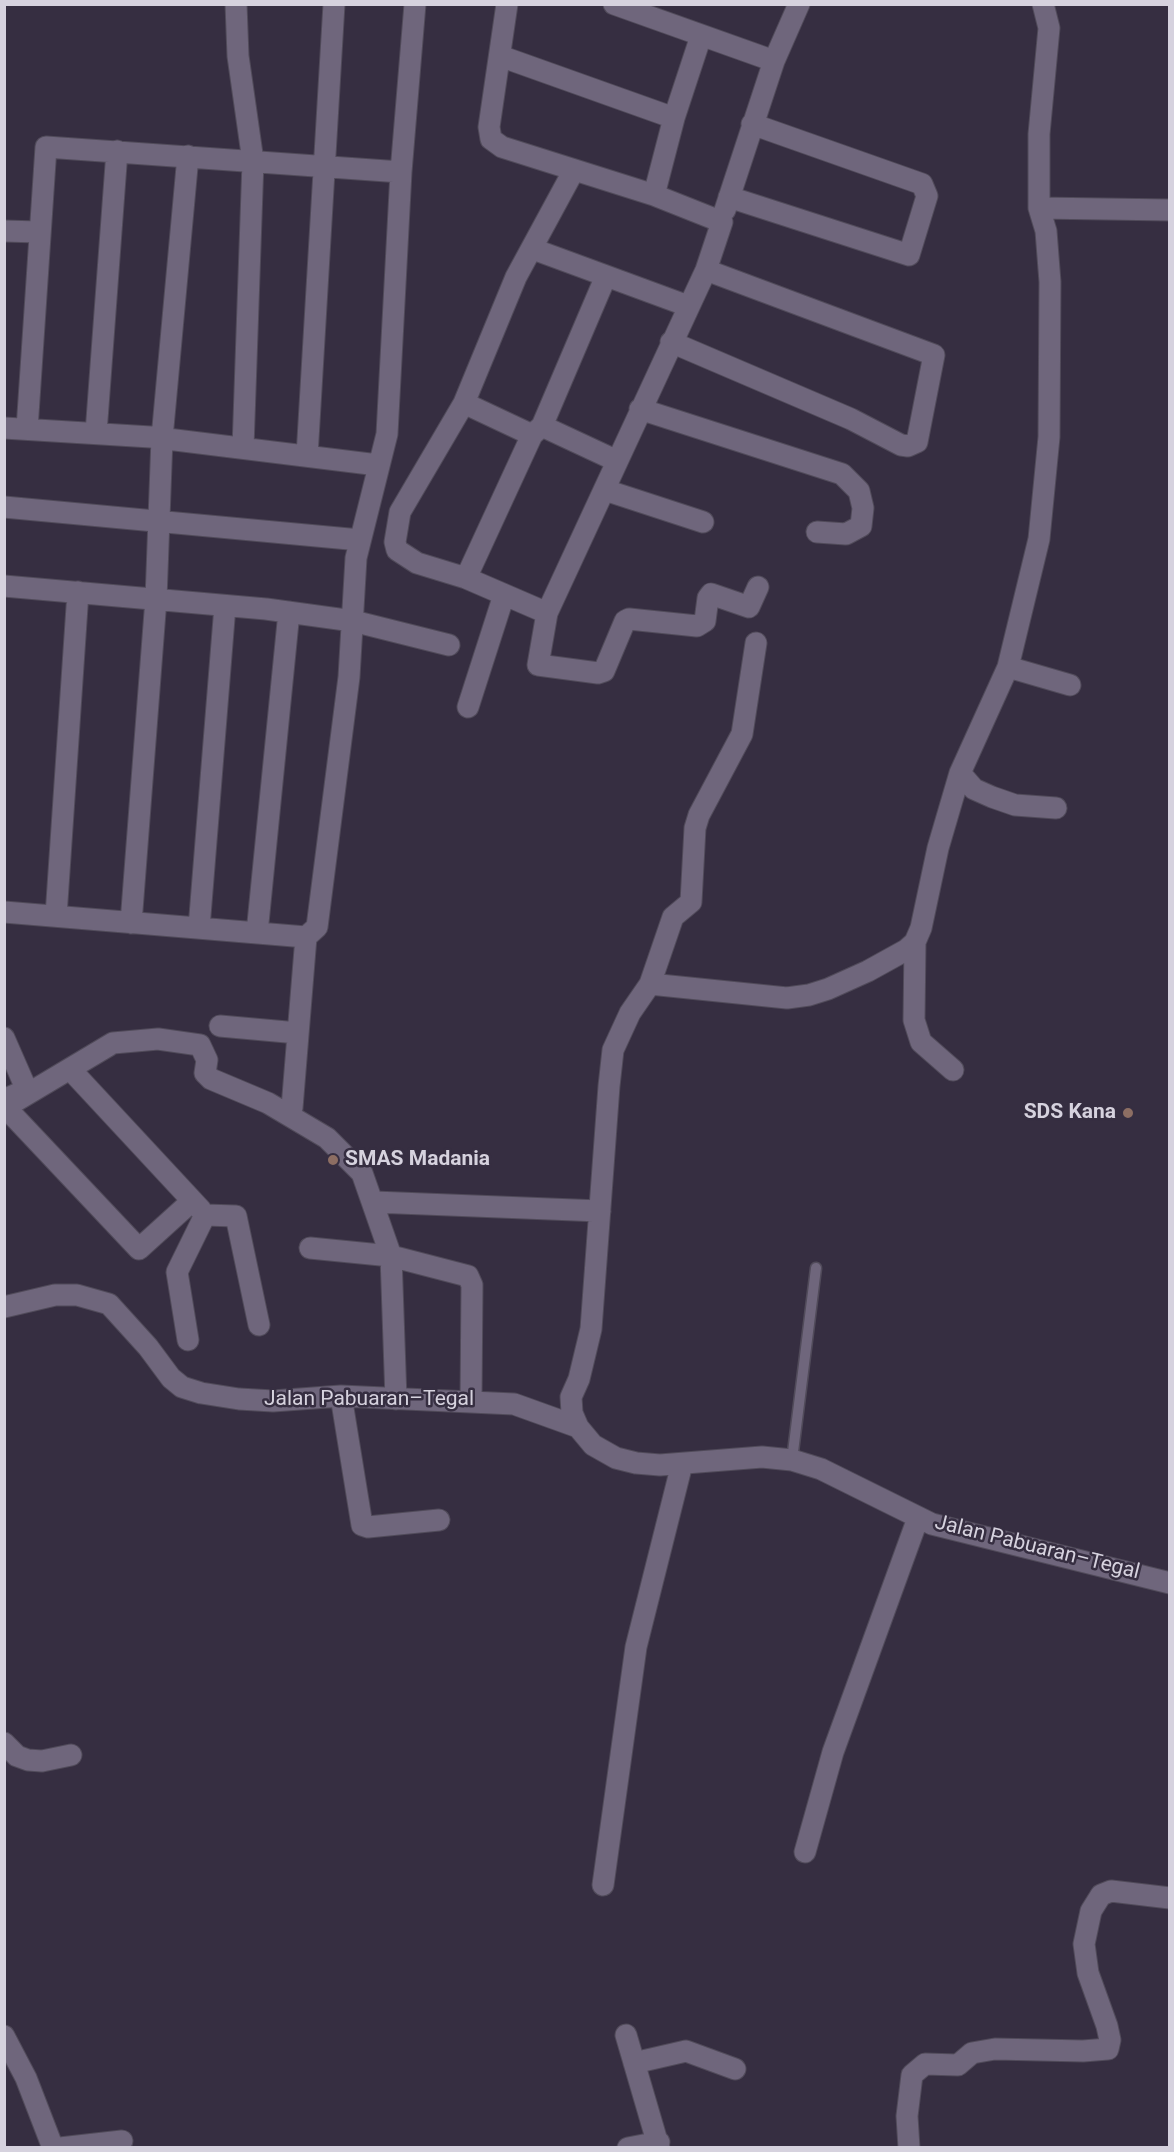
<!DOCTYPE html>
<meta charset="utf-8">
<style>
body{margin:0}
#map{position:relative;width:1174px;height:2152px;overflow:hidden;background:#362e41;font-family:Roboto,sans-serif}
canvas{display:block}
.frame{position:absolute;inset:0;border:6px solid #d6d2de;pointer-events:none}
</style>
<div id="map">
<canvas width="1174" height="2152"></canvas>
<div class="frame"></div>
</div>
<script>
const context = document.querySelector('canvas').getContext('2d');
context.lineJoin = 'round';
const poly = rows => new Path2D(rows.map(r => 'M' + r).join(''));
function strokePath(path, color, width, dash) { context.strokeStyle = color; context.lineWidth = width; context.lineCap = dash ? 'butt' : 'round'; context.setLineDash(dash || []); context.stroke(path); }
function write(font, color, halo, rows, align = 'center') {
  context.font = font + ' Roboto,sans-serif'; context.lineWidth = 5; context.setLineDash([]); context.textBaseline = 'middle'; context.strokeStyle = halo; context.fillStyle = color; for (const [text, x, y, turn = 0] of rows) {
    context.save(); context.translate(x, y); context.rotate((+turn || 0) * Math.PI / 180); context.textAlign = isNaN(turn) ? turn : align; if (halo) context.strokeText(text, 0, 0); context.fillText(text, 0, 0); context.restore();
  }
}
const lane = poly([
 [792,1460,816,1268]
]);
const street = poly([
 [236,4,238,56,253,161,243,448],
 [507,4,489,127,491,139,502,147,654,195,722,222,706,270,547,613,466,578,417,563,397,550,395,542,400,512,464,403,516,277,574,170],
 [614,4,774,61],
 [500,56,674,118],
 [654,195,674,118,701,36],
 [729,197,909,255,927,196,922,184,752,124],
 [1039,208,1170,210],
 [725,210,774,61,799,4],
 [4,231,39,232],
 [533,249,688,306],
 [671,342,851,419,901,445,908,446,917,442,934,355,706,270],
 [464,403,532,435,542,426,606,276],
 [640,409,842,474,859,491,863,508,861,526,846,534,817,532],
 [542,426,617,461],
 [4,428,151,437,378,465],
 [27,429,46,147,401,172],
 [96,433,117,151],
 [307,456,334,4],
 [605,490,703,522],
 [4,507,360,540],
 [466,578,532,435],
 [4,586,266,609,353,621,449,645],
 [547,613,538,665,598,673,604,671,625,621,629,619,697,626,705,621,708,598,711,594,749,607,758,587],
 [1008,667,1070,685],
 [468,707,504,595],
 [960,773,974,789,992,797,1015,805,1056,808],
 [4,912,306,937,317,927,349,677,356,558,387,434,401,172,415,4],
 [56,916,78,592],
 [131,923,156,599,162,438,188,156],
 [199,928,225,606],
 [257,933,289,612],
 [915,942,914,1020,921,1042,953,1070],
 [650,984,673,917,691,902,695,828,699,815,742,734,756,643],
 [220,1026,298,1033],
 [4,1038,25,1086,21,1092,8,1098],
 [70,1069,201,1210],
 [4,1108,113,1043,158,1039,200,1045,207,1060,205,1073,211,1079,268,1103,327,1138,362,1173,391,1256,396,1399],
 [6,1108,139,1249,192,1201],
 [292,1108,306,937],
 [374,1202,600,1211],
 [310,1248,391,1256,468,1276,472,1285,471,1400],
 [4,1307,55,1295,77,1295,109,1304,148,1347,171,1378,182,1387,201,1393,239,1399,273,1401,341,1396,514,1404,578,1427,593,1445,616,1458,636,1463,660,1465,762,1457,792,1460,821,1469,932,1524,1170,1583],
 [188,1340,177,1272,205,1215,236,1216,259,1325],
 [341,1396,362,1525,368,1527,439,1520],
 [578,1427,572,1413,571,1397,579,1379,591,1329,609,1086,613,1050,630,1013,650,984,787,998,809,995,828,989,868,971,906,950,915,942,921,928,938,848,960,773,1008,667,1039,539,1049,437,1050,282,1046,231,1039,208,1039,134,1049,28,1043,4],
 [4,1743,17,1756,28,1760,42,1761,71,1755],
 [805,1852,833,1752,918,1518],
 [603,1885,636,1647,682,1464],
 [626,2035,659,2148],
 [4,2036,26,2078,53,2148],
 [634,2063,686,2051,735,2069],
 [60,2148,122,2141],
 [628,2148,659,2142],
 [909,2148,907,2116,912,2075,925,2064,958,2065,972,2053,995,2049,1083,2051,1108,2049,1110,2040,1107,2026,1088,1973,1084,1944,1091,1911,1101,1895,1111,1891,1170,1898]
]);
const markers = [
 [1128,1113,6,"#8d6e63"],
 [333,1160,6,"#8d6e63"]
];
const poiNames = [
 ["SDS Kana",1116,1113],
 ["SMAS Madania",345,1160,"left"]
];
const streetNames = [
 ["Jalan Pabuaran–Tegal",369,1400],
 ["Jalan Pabuaran–Tegal",1037,1548,14]
];
strokePath(lane, '#514b5a', 13);
strokePath(street, '#514b5a', 23);
strokePath(lane, '#6f667c', 10);
strokePath(street, '#6f667c', 21);
for (const [x, y, r, color] of markers) { const dot = new Path2D(); dot.arc(x, y, r, 0, 2 * Math.PI); context.fillStyle = color; context.fill(dot); strokePath(dot, '#362e41', 2); }
write('bold 21px', '#d6d2de', '#362e41', poiNames, 'right');
write('21px', '#d6d2de', '#362e41', streetNames);
</script>
